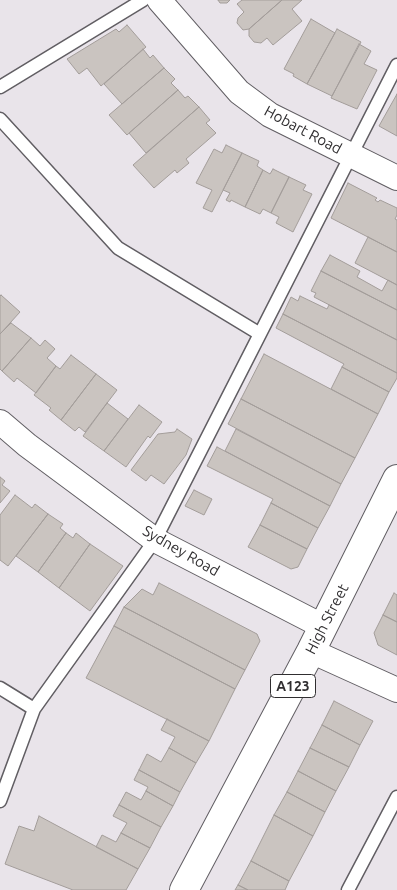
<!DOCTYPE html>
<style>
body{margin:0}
canvas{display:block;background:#e9e4ea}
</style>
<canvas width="397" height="890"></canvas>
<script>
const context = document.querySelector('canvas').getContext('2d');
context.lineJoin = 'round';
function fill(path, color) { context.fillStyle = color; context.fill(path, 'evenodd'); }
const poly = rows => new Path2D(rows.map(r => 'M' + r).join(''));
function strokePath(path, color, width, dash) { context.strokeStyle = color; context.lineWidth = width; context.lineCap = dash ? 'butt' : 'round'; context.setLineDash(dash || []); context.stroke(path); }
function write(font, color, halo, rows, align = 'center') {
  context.font = font + ' Ubuntu,sans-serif'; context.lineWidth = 4; context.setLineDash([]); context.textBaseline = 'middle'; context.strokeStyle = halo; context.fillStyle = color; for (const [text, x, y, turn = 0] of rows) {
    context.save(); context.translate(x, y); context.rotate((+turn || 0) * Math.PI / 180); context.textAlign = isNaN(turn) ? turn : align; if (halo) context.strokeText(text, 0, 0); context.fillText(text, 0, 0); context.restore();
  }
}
const building = poly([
 [218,0,230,0,227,3,220,3,218,0],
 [242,0,282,0,249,29,243,30,237,23,238,18,244,12,237,4,242,0],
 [282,0,302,0,292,9,302,21,273,45,267,38,261,43,254,42,249,36,249,29,282,0],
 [311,19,335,33,307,84,293,76,294,74,284,69,311,19],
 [127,25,146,47,101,86,87,68,79,74,67,59,116,29,119,32,127,25],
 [337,29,361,42,332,96,307,84,337,29],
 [359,44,371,51,364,64,377,70,357,109,331,98,359,44],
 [143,49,150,58,153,55,164,68,122,104,104,84,143,49],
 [164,68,175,79,171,83,178,90,127,135,109,115,164,68],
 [178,90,185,98,188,96,199,107,146,153,129,133,178,90],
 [397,94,397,136,379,126,397,94],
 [199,107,210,120,206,123,216,133,186,159,189,163,177,173,175,170,154,188,133,165,199,107],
 [226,145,242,153,212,212,203,208,212,190,196,183,214,149,222,153,226,145],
 [242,153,259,161,257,166,263,170,245,207,231,200,230,202,226,200,230,193,223,190,242,153],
 [273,169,289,177,271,213,263,209,260,214,245,207,263,170,270,174,273,169],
 [289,177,306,185,303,190,312,194,293,232,276,223,279,217,271,213,289,177],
 [348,183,377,198,375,200,378,202,380,200,397,208,397,215,395,219,397,220,397,252,331,218,348,183],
 [368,237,397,252,397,285,355,263,368,237],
 [330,255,360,271,357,277,382,291,388,280,397,285,397,310,321,271,330,255],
 [321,271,397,310,397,340,314,297,316,293,311,291,321,271],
 [1,295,20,312,0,334,0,296,1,295],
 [300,296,327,309,329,305,397,340,397,373,283,314,291,297,298,301,300,296],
 [283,314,397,373,397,378,389,392,342,367,344,364,276,328,283,314],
 [11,323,31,338,2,371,0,369,0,334,11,323],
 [31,338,40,346,45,340,55,349,47,358,56,366,36,393,17,378,14,382,2,371,31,338],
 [264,354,378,414,355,458,241,399,264,354],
 [71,355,96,374,61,420,49,410,51,408,34,395,56,366,60,369,71,355],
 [342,367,389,392,378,414,331,389,342,367],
 [96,374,117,390,85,432,79,427,75,431,61,420,96,374],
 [241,399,355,458,341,484,228,424,241,399],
 [107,403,128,419,104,451,83,436,107,403],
 [139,405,162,422,150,438,148,436,126,467,104,451,139,405],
 [177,429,192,439,186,455,164,484,151,475,146,481,131,470,158,434,175,432,177,429],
 [236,429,341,484,330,506,225,451,236,429],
 [217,447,330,506,318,528,271,503,273,499,207,466,217,447],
 [0,477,5,481,2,485,10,491,0,503,0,477],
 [194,490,212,499,204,515,185,506,194,490],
 [15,495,32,508,35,504,48,514,8,566,0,560,0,515,15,495],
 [271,503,318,528,307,549,260,525,271,503],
 [48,514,63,524,60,528,66,533,38,572,16,556,48,514],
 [260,525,307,549,298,567,291,569,248,547,260,525],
 [66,533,73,538,76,533,90,544,59,588,38,572,66,533],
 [90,544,123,566,90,611,59,588,90,544],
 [159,583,257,634,260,641,245,670,124,607,142,589,153,595,159,583],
 [394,593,397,595,397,622,383,615,394,593],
 [124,607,245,670,235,689,114,626,124,607],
 [383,615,397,622,397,655,378,645,374,633,383,615],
 [114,626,235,689,209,741,86,678,114,626],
 [334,701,373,721,360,745,322,725,334,701],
 [167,719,209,741,196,763,169,748,175,737,161,730,167,719],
 [322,725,360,745,349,767,310,748,322,725],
 [169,748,196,763,180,792,139,770,147,754,161,762,169,748],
 [310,748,349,767,336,791,298,771,310,748],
 [139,770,180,792,173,806,146,791,148,787,134,780,139,770],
 [298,771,336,791,325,812,287,792,298,771],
 [146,791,173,806,161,827,119,805,126,792,141,800,146,791],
 [287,792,325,812,313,836,274,815,287,792],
 [119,805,161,827,150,848,121,833,127,823,113,816,119,805],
 [274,815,313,836,289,881,251,861,274,815],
 [39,816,138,869,126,890,73,890,5,864,19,826,34,831,39,816],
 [121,833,150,848,138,869,96,847,102,835,116,842,121,833],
 [251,861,289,881,285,890,248,890,238,885,251,861],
 [238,885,248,890,235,890,238,885]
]);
const lane = poly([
 [0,87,143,0],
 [0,119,118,248,260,334],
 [0,688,34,709],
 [0,801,34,709,155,540,397,65],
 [348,890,397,797]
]);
const street = poly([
 [159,0,239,92,270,115,397,178],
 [0,422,27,445,155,540,324,627],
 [311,651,397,690]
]);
const primary = poly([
 [184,890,311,651,397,479]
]);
const shields = [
 [293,686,45]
];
const shieldNames = [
 ["A123",293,686]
];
const streetNames = [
 ["Hobart Road",303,130,28],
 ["Sydney Road",181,551,30],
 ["High Street",327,619,-63]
];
fill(building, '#cac4c0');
strokePath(building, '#a39d9a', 1);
strokePath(lane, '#615e63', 15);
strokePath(street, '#615e63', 26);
strokePath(primary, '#615e63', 30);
strokePath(lane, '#fff', 12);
strokePath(street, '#fff', 24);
strokePath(primary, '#fff', 28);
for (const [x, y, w] of shields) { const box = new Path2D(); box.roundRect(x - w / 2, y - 11.5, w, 23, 4); context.fillStyle = '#fff'; context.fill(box); strokePath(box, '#302e30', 1); }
write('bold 14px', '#302e30', null, shieldNames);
write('15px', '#302e30', '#fff', streetNames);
</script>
